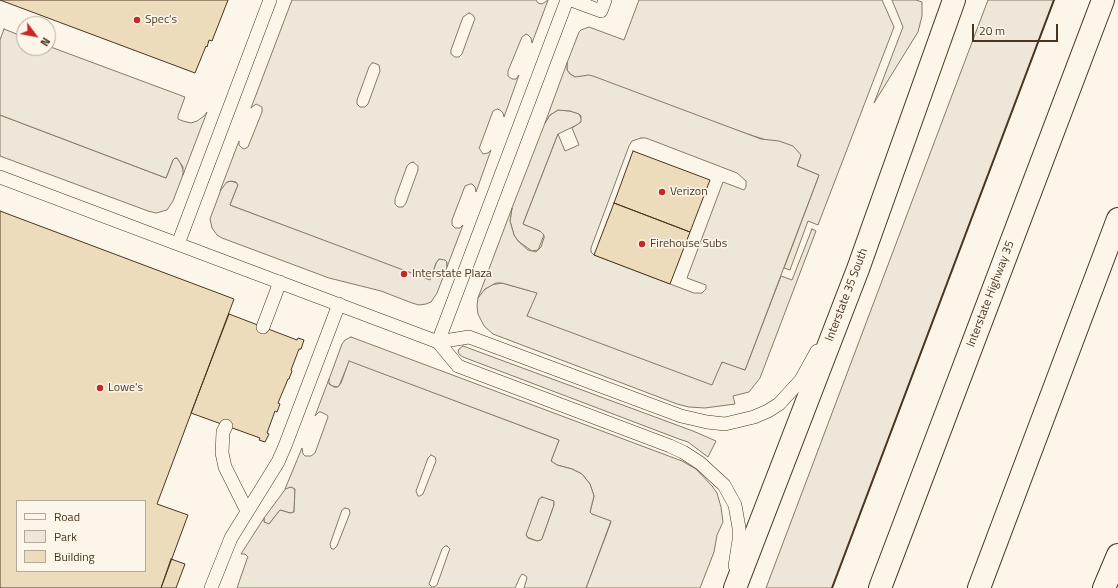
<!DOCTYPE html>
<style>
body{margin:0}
#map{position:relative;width:1118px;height:588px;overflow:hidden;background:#fbf6e9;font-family:"Titillium Web",sans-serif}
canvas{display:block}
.legend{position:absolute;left:16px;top:500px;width:130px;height:72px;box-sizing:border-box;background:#fbf6e9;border:1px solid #b4a999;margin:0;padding:5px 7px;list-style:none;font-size:12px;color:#4a3520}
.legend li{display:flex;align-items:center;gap:8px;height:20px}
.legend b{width:20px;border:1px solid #b4a999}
.north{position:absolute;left:16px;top:16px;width:40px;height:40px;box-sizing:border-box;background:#fbf6e9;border:1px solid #b4a999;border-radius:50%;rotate:122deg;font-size:11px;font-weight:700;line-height:16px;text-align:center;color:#4a3520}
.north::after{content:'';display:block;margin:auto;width:14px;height:18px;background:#c62828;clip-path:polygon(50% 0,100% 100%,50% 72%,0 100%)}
.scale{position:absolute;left:972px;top:24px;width:86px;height:18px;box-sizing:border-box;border:2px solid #4a3520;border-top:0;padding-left:5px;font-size:12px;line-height:14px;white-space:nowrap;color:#4a3520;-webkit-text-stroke:3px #fbf6e9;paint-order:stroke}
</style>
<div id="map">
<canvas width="1118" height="588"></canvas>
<ul class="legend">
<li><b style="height:5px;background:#fbf6e9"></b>Road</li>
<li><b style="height:11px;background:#ede6d9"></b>Park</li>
<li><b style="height:11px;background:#ecdcbc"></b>Building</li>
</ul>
<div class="north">N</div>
<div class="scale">20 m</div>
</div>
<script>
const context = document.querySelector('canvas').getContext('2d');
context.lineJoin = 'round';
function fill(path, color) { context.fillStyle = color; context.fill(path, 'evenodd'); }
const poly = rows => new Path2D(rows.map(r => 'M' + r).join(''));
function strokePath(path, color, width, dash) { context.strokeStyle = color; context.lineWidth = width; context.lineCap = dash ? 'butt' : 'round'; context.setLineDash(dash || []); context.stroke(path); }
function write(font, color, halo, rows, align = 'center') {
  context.font = font + ' "Titillium Web",sans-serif'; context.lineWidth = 3; context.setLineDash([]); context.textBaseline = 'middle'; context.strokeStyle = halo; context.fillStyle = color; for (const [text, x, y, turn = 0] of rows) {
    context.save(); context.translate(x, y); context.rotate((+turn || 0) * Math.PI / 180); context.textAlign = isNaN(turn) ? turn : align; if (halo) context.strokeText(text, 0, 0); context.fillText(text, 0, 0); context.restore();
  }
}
const green = poly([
 [639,0,882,0,894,27,818,225,808,221,790,270,784,268,819,175,797,166,801,155,766,140,575,77,570,74,567,70,567,63,579,32,581,30,589,27,624,40,639,0],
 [892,0,916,0,922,2,922,16,918,32,874,103,903,27,892,0],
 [988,0,1054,0,832,588,766,588,988,0],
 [558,110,570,111,579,114,582,120,579,124,558,134,523,224,540,231,544,235,538,250,532,251,518,241,514,235,510,221,512,208,545,123,550,115,558,110],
 [0,115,166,178,173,160,175,158,177,158,180,162,184,172,173,201,167,210,156,213,148,211,0,156,0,115],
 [231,181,237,183,238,185,230,205,430,279,437,261,441,258,444,259,447,262,447,267,437,293,431,302,426,304,419,305,412,303,381,291,329,278,222,238,217,235,212,228,210,219,222,187,227,182,231,181],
 [812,229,816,231,760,378,749,392,733,396,735,404,705,408,689,407,677,404,493,334,484,326,478,314,477,306,478,298,480,293,491,285,502,283,538,293,527,316,720,364,724,362,745,370,781,276,792,280,812,229],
 [351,337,682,461,696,469,712,486,717,493,721,507,723,522,717,535,714,552,700,588,586,588,611,522,592,514,590,512,594,496,590,484,582,474,572,469,557,465,551,461,559,440,349,362,339,386,338,387,332,386,328,382,342,344,345,340,351,337],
 [463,346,693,431,716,441,708,457,688,442,679,439,463,357,460,355,458,352,459,349,463,346],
 [287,487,293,487,295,491,294,512,290,513,280,510,269,524,265,523,264,522,264,518,287,487],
 [544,497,554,501,554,505,542,539,541,540,537,541,527,537,526,533,539,499,540,498,544,497]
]);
const parking = poly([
 [292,0,536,0,538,3,542,4,548,0,532,43,531,38,528,35,526,34,522,37,508,71,508,76,512,79,516,79,519,75,504,117,503,113,500,110,497,109,493,111,480,146,479,148,483,154,488,153,491,150,476,192,475,187,472,184,470,184,465,186,452,220,452,225,455,228,460,228,463,225,447,267,447,262,445,260,439,259,436,263,430,280,230,205,238,185,236,182,231,181,227,182,220,191,239,141,239,145,242,148,244,149,248,147,262,112,262,107,256,104,251,108,292,0],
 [469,13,473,15,475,19,474,21,462,54,459,57,455,57,451,54,451,50,463,17,469,13],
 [372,63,374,63,379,65,380,71,368,104,365,107,360,107,357,104,357,100,369,67,372,63],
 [413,162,418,166,418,170,406,203,403,207,398,207,395,204,395,199,407,166,410,163,413,162],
 [4,29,24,37,24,48,48,48,48,46,185,97,178,116,178,119,183,121,191,123,197,121,204,116,207,112,183,175,183,167,177,158,175,158,173,160,166,178,0,115,0,40,4,29],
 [567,63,567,70,570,74,575,77,589,75,593,76,761,139,779,141,793,146,801,155,797,166,819,175,745,370,722,362,712,385,527,316,537,293,502,283,496,283,485,289,478,298,512,208,510,221,514,235,518,241,528,250,536,252,541,247,544,238,544,235,540,231,523,224,558,134,565,151,579,145,572,128,581,122,581,116,579,114,570,111,558,110,550,115,545,123,567,63],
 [641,138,646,138,737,173,746,181,746,187,744,190,723,182,687,278,706,285,706,289,702,293,694,293,670,284,594,255,591,252,591,248,629,146,632,141,641,138],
 [349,361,559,440,551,461,557,465,572,469,582,474,590,484,594,496,590,512,592,514,611,521,586,588,524,588,527,578,526,576,522,574,520,577,515,588,237,588,247,559,248,557,245,554,241,554,264,518,264,522,269,524,280,510,290,513,294,512,295,489,291,487,285,489,302,448,303,454,305,456,311,456,315,453,328,417,327,415,321,412,319,412,315,416,329,379,329,384,334,387,338,387,341,383,349,361],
 [431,455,435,457,436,461,423,494,420,496,418,496,416,491,428,458,431,455],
 [542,497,554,501,554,505,542,539,541,540,537,541,528,538,526,535,539,499,542,497],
 [345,508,349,509,350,513,337,546,334,549,332,549,331,548,330,544,342,510,345,508],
 [447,546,450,549,449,551,437,585,434,587,432,587,429,584,442,549,445,546,447,546]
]);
const building = poly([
 [0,0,228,0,212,41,209,40,207,47,206,46,195,73,0,0],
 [633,151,710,180,690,232,614,203,633,151],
 [614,203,690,232,670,284,594,255,614,203],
 [0,211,234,299,157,504,188,515,161,588,0,588,0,211],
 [17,501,145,501,145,571,17,571,17,501],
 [229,314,297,340,298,338,304,340,301,349,299,349,291,370,292,371,289,379,288,379,278,403,280,404,277,412,275,411,267,433,269,434,265,442,259,440,260,438,191,413,229,314],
 [171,559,185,564,176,588,161,588,171,559]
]);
const lane = poly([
 [571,0,601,11,605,0],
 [0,177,438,342,567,0],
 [178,244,270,0],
 [263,327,280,282],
 [226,426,223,432,222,453,225,467,247,511],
 [735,566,739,540,739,528,735,505,724,485,700,463,683,452,670,446,458,366,438,342,469,337,681,416,707,422,725,424,754,417,768,411,779,404,801,380,817,351],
 [211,588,231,538,278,462,285,446,339,304]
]);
const secondary = poly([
 [735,588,858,269,954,0],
 [1104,588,1118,555]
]);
const highway = poly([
 [880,588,1103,0],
 [979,588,1118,219]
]);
const wall = poly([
 [832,588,1054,0]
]);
const markers = [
 [137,20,4,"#c62828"],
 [662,192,4,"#c62828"],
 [642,244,4,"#c62828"],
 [404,274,4,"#c62828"],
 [100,388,4,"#c62828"]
];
const poiNames = [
 ["Spec's",145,20],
 ["Verizon",670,192],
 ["Firehouse Subs",650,244],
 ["Interstate Plaza",412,274],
 ["Lowe's",108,388]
];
const streetNames = [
 ["Interstate Highway 35",991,294,-69],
 ["Interstate 35 South",847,295,-69]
];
fill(green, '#ede6d9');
strokePath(green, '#887966', 1);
fill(parking, '#ede7d9');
strokePath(parking, '#887966', 1);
fill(building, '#ecdcbc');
strokePath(building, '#4a3520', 1);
strokePath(lane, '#4a3520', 14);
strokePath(secondary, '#4a3520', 24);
strokePath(highway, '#4a3520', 24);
strokePath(lane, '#fbf6e9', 13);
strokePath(secondary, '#fbf6e9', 22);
strokePath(highway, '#fbf6e9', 22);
strokePath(wall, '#4a3520', 2);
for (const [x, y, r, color] of markers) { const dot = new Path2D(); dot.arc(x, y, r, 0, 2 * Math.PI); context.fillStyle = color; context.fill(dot); strokePath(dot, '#fbf6e9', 1.5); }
write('12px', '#4a3520', '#fbf6e9', poiNames, 'left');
write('12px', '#4a3520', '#fbf6e9', streetNames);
</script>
